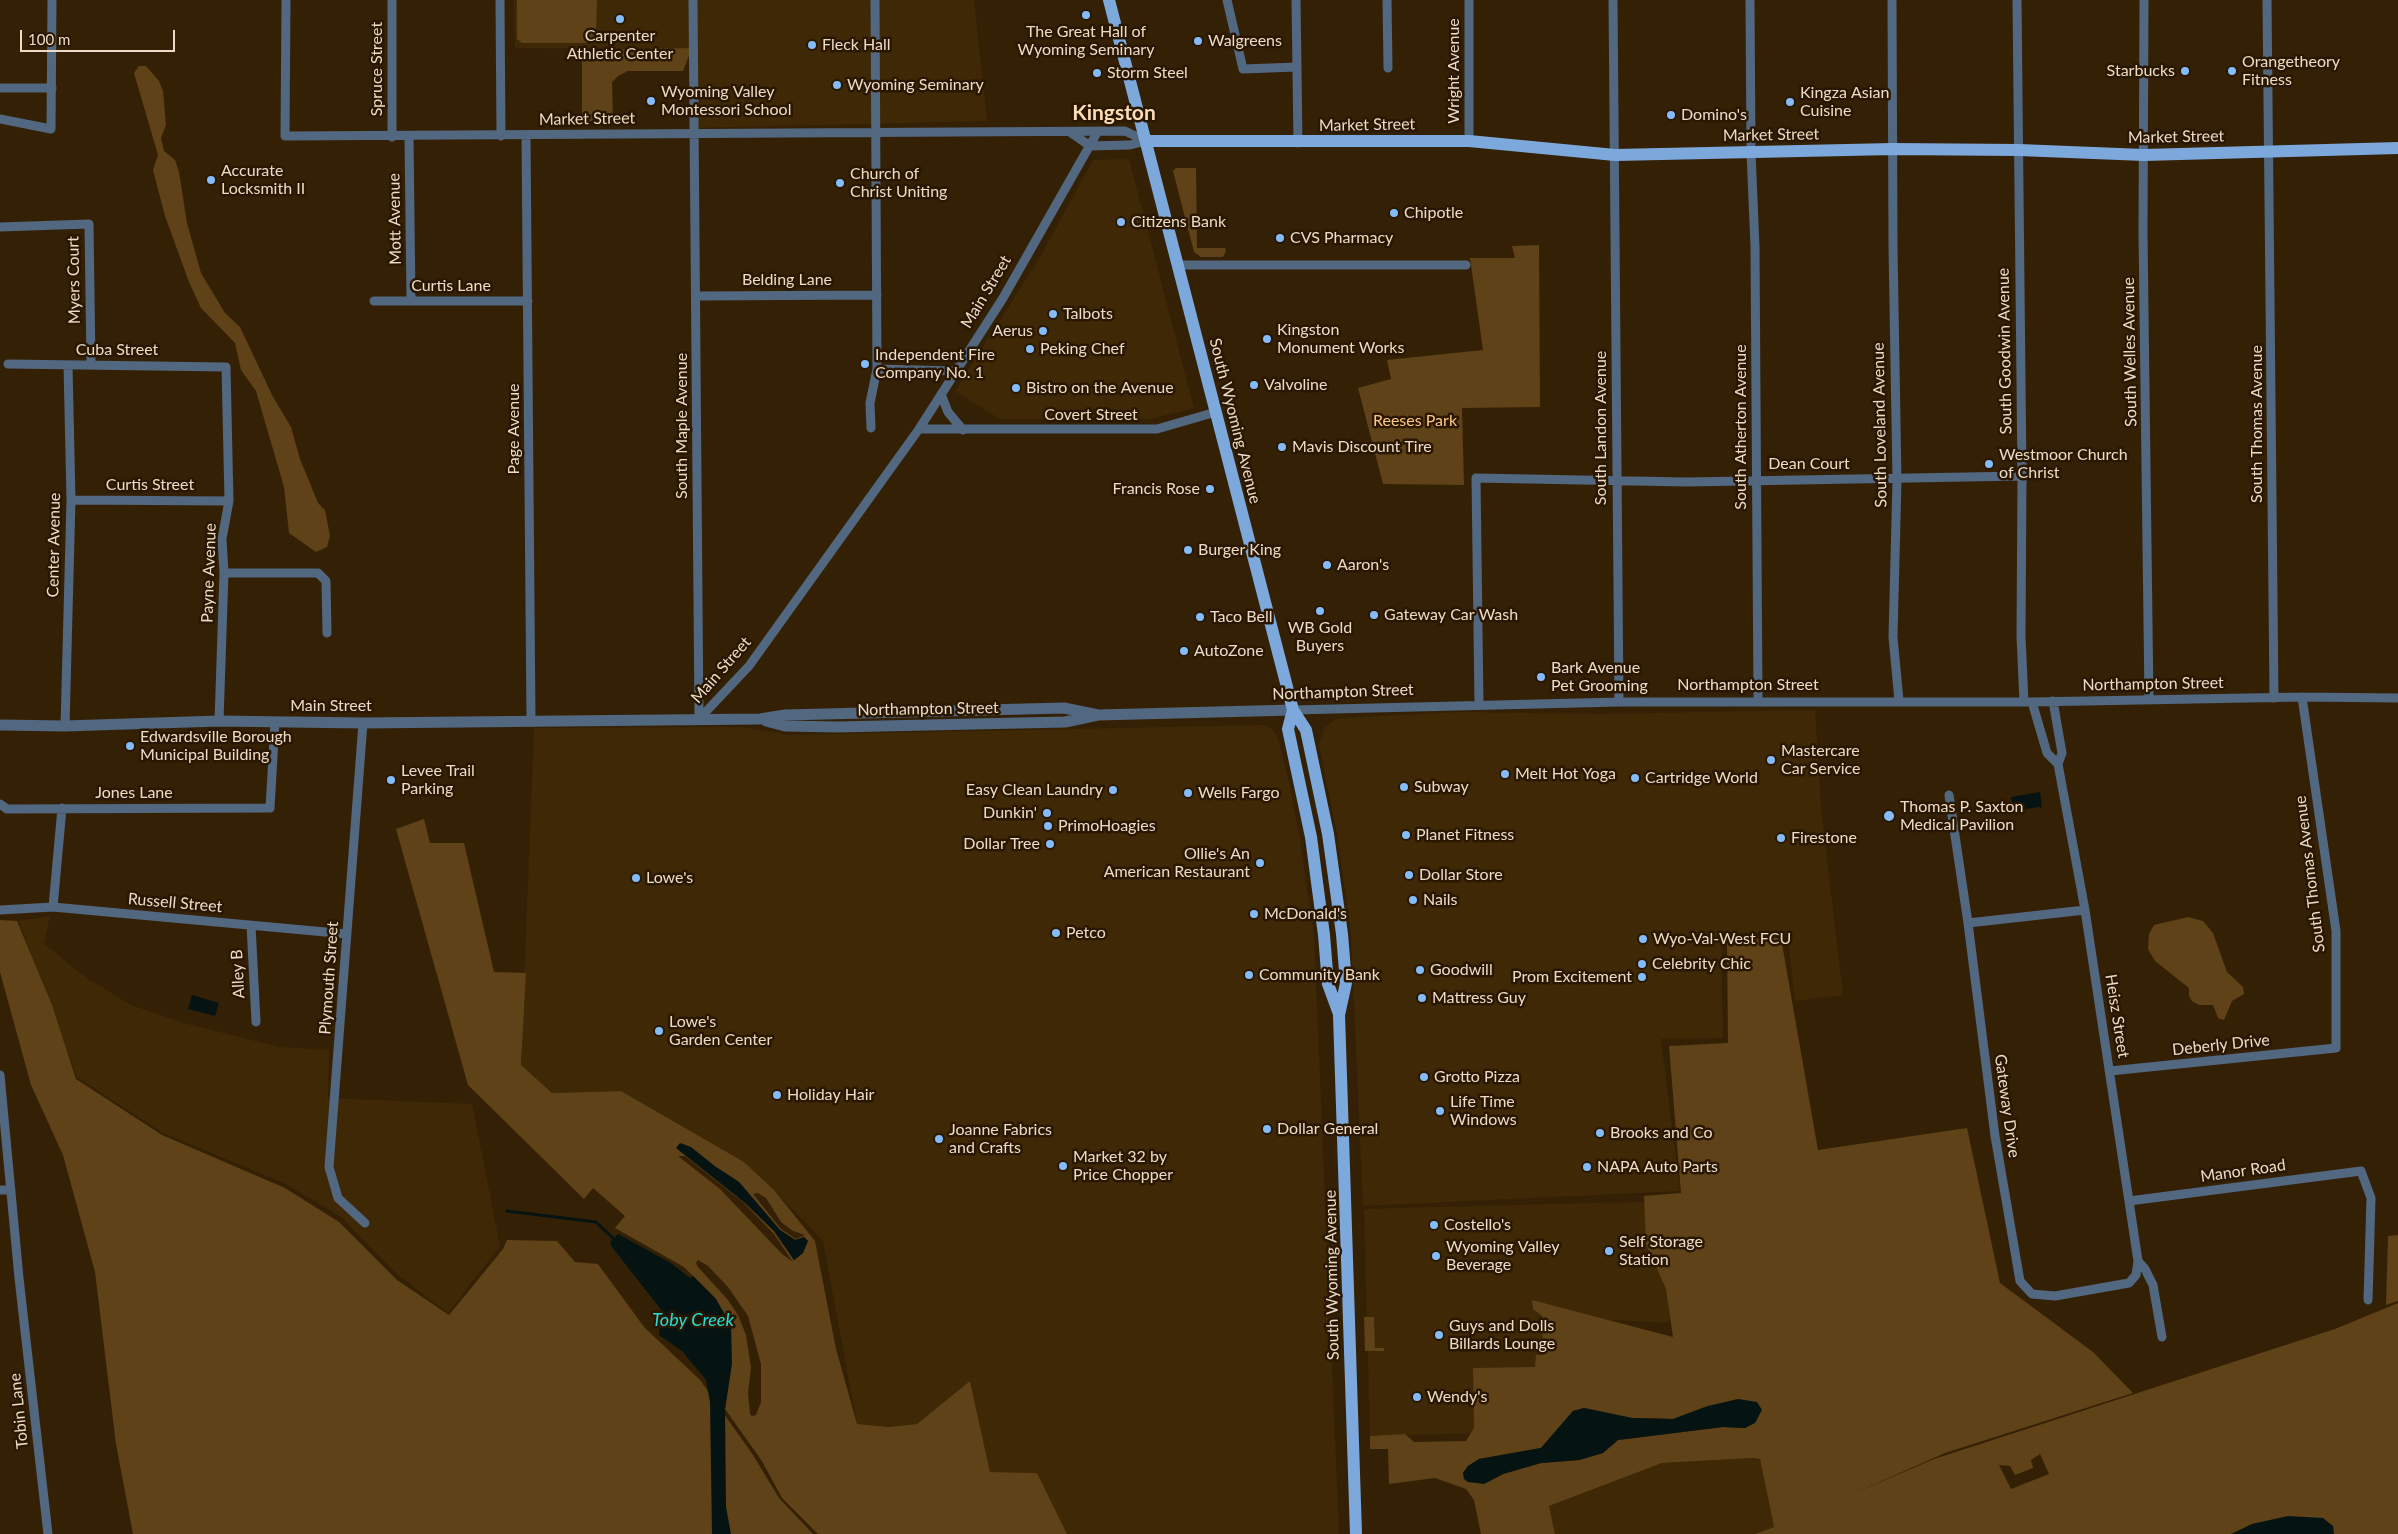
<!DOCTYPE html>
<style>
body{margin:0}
#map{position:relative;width:2398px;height:1534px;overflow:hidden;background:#342105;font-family:Lato,sans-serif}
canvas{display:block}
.scale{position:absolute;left:20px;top:30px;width:155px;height:22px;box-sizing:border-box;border:2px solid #ebdbc8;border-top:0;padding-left:6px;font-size:15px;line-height:18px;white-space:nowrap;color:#ebdbc8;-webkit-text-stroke:4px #2a1700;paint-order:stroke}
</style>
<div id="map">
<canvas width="2398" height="1534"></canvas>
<div class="scale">100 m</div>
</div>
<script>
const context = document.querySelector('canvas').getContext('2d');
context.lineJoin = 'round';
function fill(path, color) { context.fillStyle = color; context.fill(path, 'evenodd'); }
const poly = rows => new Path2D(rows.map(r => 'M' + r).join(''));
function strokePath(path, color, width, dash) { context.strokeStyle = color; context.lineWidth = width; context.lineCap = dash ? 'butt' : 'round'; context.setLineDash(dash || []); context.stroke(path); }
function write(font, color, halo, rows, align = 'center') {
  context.font = font + ' Lato,sans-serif'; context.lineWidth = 5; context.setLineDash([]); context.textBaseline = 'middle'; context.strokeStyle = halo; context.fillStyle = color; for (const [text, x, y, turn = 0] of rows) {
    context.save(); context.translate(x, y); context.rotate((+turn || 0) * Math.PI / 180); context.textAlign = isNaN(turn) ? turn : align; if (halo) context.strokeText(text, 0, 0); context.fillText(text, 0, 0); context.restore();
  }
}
const built = poly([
 [514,0,974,0,987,121,690,128,692,49,515,48],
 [1129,159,1194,408,1150,419,1000,419,955,391,1039,259,1093,160],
 [1815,710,1821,808,1843,995,1795,1001,1787,931,1721,934,1723,1038,1661,1039,1680,1191,1363,1206,1351,933,1337,834,1319,745,1324,728,1336,719,1342,718,1460,712,1599,714],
 [1264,725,1272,729,1277,736,1287,773,1300,839,1314,936,1339,1534,1067,1534,1037,1473,990,1472,970,1381,917,1424,889,1427,857,1424,823,1241,774,1190,744,1162,621,1091,552,1093,521,1065,534,728,743,727,788,735],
 [50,916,44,944,88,979,131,1005,183,1023,279,1047,329,1050,328,1098,472,1104,500,1246,448,1313,397,1274,340,1216,284,1183,163,1133,77,1077,19,921],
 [1673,1201,1669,1323,1558,1317,1559,1380,1484,1433,1370,1436,1364,1209],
 [1760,1458,1774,1527,1755,1534,1555,1534,1549,1506,1662,1463]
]);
const green = poly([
 [517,0,597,0,596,37,591,43,522,43,517,39],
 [692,48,683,71,628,71,618,76,612,82,613,121,582,121,582,50],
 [139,66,146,66,153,74,159,81,163,91,166,125,161,138,164,151,175,160,179,172,187,223,201,273,225,313,240,327,273,397,291,427,300,459,318,503,325,510,330,536,327,547,316,552,289,533,284,487,256,391,241,370,235,343,201,308,189,282,165,216,153,170,158,155,134,73],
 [1176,168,1196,168,1197,248,1225,248,1226,251,1223,257,1201,257,1194,252,1173,171],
 [1539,245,1540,407,1462,408,1464,485,1383,484,1358,388,1391,379,1387,360,1483,350,1470,258,1515,258,1512,246],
 [424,819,430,843,464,843,494,972,526,973,521,1065,552,1093,621,1091,744,1162,774,1190,815,1241,836,1349,857,1424,889,1427,917,1424,970,1381,990,1472,1037,1473,1067,1534,818,1534,782,1498,762,1461,725,1409,732,1363,716,1299,684,1267,615,1228,625,1216,593,1188,584,1199,468,1085,396,829],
 [677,1148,716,1167,739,1182,780,1230,796,1240,804,1237,807,1241,803,1253,794,1260,774,1231,745,1203],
 [678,1156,685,1156,744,1203,774,1234,793,1262,782,1254,720,1189],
 [758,1193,766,1198,781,1222,793,1231,805,1235,796,1239,781,1229,753,1194],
 [698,1260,708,1266,728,1287,748,1316,761,1364,761,1402,756,1415,752,1416,750,1414,748,1393,751,1368,746,1335,738,1315,728,1300,698,1267,696,1263],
 [2188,917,2203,921,2213,933,2227,972,2243,987,2244,994,2232,1001,2224,1020,2218,1018,2213,1005,2199,1005,2192,1001,2189,996,2189,988,2155,961,2148,949,2149,934,2154,925],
 [0,920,17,921,52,1005,76,1079,162,1135,285,1188,339,1222,397,1280,449,1315,503,1249,507,1240,557,1241,575,1262,598,1264,644,1327,700,1380,753,1455,779,1498,813,1534,133,1534,116,1444,95,1272,63,1155,31,1085,0,972],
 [1781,938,1818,1150,1967,1128,2000,1283,2093,1352,2133,1393,1945,1453,1848,1496,1934,1459,2335,1329,2398,1303,2398,1534,1755,1534,1774,1527,1760,1459,1754,1458,1662,1463,1549,1506,1555,1534,1481,1534,1474,1500,1466,1489,1435,1478,1389,1484,1388,1449,1370,1449,1370,1436,1405,1434,1414,1442,1466,1441,1474,1428,1473,1368,1535,1367,1536,1355,1543,1355,1542,1316,1533,1309,1532,1300,1673,1337,1666,1289,1646,1244,1644,1196,1681,1193,1669,1046,1728,1043,1727,939],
 [1708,1406,1745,1428,1723,1427,1618,1440,1603,1453,1579,1460,1541,1463,1503,1474,1484,1484,1463,1473,1468,1466,1479,1459,1541,1448,1573,1411,1584,1408,1632,1418,1673,1419],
 [2040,1454,2049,1474,2011,1489,1999,1465,2010,1466,2015,1475,2033,1468,2031,1460],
 [2398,1235,2398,1301,2386,1305,2388,1236],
 [1364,1317,1374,1317,1375,1348,1384,1348,1384,1351,1365,1351]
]);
const water = poly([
 [2040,792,2042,808,2039,807,2014,811,2011,797],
 [192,995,219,1003,215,1016,188,1009],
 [680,1143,691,1147,716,1167,739,1182,780,1230,795,1240,804,1237,808,1241,803,1253,794,1260,774,1231,745,1203,676,1148],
 [618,1234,671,1263,690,1278,693,1276,716,1299,731,1325,732,1363,725,1409,726,1507,731,1534,712,1534,710,1402,706,1380,682,1351,659,1335,662,1311,612,1247,610,1242],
 [1738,1399,1757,1402,1762,1410,1755,1423,1745,1428,1723,1427,1618,1440,1603,1453,1579,1460,1541,1463,1503,1474,1484,1484,1468,1482,1464,1479,1463,1473,1468,1466,1479,1459,1541,1448,1573,1411,1584,1408,1632,1418,1673,1419,1708,1406],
 [2288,1516,2323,1518,2333,1526,2334,1534,2231,1534,2252,1524]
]);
const stream = poly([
 [507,1211,596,1222,616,1241]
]);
const minor = poly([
 [286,0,285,136,1125,131,1146,141],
 [392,0,392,137],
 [500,0,501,136],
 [693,0,699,719],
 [1227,0,1243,69,1297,67],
 [1296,0,1298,143],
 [1387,0,1388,68],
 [1469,0,1469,141],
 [1613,0,1619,702],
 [1750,0,1751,152,1755,247,1758,701],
 [1892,0,1893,247,1897,480,1893,637,1899,701],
 [2017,0,2022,476,2021,636,2024,702],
 [2144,0,2143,233,2149,700],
 [2267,0,2274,698],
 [0,88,52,88],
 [0,119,51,129,52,0],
 [1070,132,1090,146,1130,145,1146,141],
 [526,136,531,721],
 [409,137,411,301],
 [0,227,89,224,91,364],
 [1179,265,1466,265],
 [696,296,877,295],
 [374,301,528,301],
 [8,364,226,367,229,501,222,539,224,573,219,721],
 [877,369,956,371],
 [941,394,948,412,963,430],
 [871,428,870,403,877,369,875,0],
 [919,429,1157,429,1216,412],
 [71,500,229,501],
 [224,573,318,573,326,581,327,633],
 [2053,701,2062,753,2058,764],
 [2032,702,2047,753,2058,764,2085,910,2138,1261,2145,1269,2153,1285,2162,1337],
 [1479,705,1476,478,1687,482,2022,476],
 [1293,710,1619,702,2032,702,2302,697,2398,698],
 [699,719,749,666,919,429,1003,298,1098,131],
 [363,723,329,1167,338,1198,365,1223],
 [65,726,71,500,68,365],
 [1949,795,1968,923,1995,1136,2020,1281,2032,1294,2055,1296,2129,1283,2136,1275,2138,1261],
 [0,804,7,809,270,808,275,722],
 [53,907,62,808],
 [0,910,53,907,347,934],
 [1968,923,2085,910],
 [251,925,256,1022],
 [2110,1071,2336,1048,2336,931,2302,697],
 [0,1075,19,1278,48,1534],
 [0,1190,11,1190],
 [2129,1201,2361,1171,2371,1198,2368,1300]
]);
const tertiary = poly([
 [766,721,785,726,837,727,1065,722,1098,715,1293,710],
 [0,725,65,726,219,721,363,723,760,719,785,715,1064,708,1098,715]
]);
const primary = poly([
 [1109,0,1293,710,1306,730,1328,834,1342,934,1346,983,1339,1015,1356,1534],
 [1146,141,1469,141,1615,155,1893,149,2019,150,2144,155,2398,148],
 [1293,710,1288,729,1311,837,1324,935,1328,984,1339,1014]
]);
const markers = [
 [1086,15,5,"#84bbfb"],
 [620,19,5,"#84bbfb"],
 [1198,41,5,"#84bbfb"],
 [812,45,5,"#84bbfb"],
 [2185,71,5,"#84bbfb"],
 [2232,71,5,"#84bbfb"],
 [1097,73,5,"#84bbfb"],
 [837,85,5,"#84bbfb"],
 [651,101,5,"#84bbfb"],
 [1790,102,5,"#84bbfb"],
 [1671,115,5,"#84bbfb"],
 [211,180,5,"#84bbfb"],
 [840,183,5,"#84bbfb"],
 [1394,213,5,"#84bbfb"],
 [1121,222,5,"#84bbfb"],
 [1280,238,5,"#84bbfb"],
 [1053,314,5,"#84bbfb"],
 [1043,331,5,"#84bbfb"],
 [1267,339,5,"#84bbfb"],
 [1030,349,5,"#84bbfb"],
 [865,364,5,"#84bbfb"],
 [1254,385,5,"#84bbfb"],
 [1016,388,5,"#84bbfb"],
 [1282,447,5,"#84bbfb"],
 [1989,464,5,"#84bbfb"],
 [1210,489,5,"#84bbfb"],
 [1188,550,5,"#84bbfb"],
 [1327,565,5,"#84bbfb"],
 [1320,611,5,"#84bbfb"],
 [1374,615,5,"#84bbfb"],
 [1200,617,5,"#84bbfb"],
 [1184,651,5,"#84bbfb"],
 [1541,677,5,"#84bbfb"],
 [130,746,5,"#84bbfb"],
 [1771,760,5,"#84bbfb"],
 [1505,774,5,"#84bbfb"],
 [1635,778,5,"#84bbfb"],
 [391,780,5,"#84bbfb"],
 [1404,787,5,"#84bbfb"],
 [1113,790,5,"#84bbfb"],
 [1188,793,5,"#84bbfb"],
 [1047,813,5,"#84bbfb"],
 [1889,816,6,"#84bbfb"],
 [1048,826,5,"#84bbfb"],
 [1406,835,5,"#84bbfb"],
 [1781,838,5,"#84bbfb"],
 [1050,844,5,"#84bbfb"],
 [1260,863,5,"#84bbfb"],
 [1409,875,5,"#84bbfb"],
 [636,878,5,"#84bbfb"],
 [1413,900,5,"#84bbfb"],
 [1254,914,5,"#84bbfb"],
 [1056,933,5,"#84bbfb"],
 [1643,939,5,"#84bbfb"],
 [1642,964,5,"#84bbfb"],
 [1420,970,5,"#84bbfb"],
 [1249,975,5,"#84bbfb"],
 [1642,977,5,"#84bbfb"],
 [1422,998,5,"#84bbfb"],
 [659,1031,5,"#84bbfb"],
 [1424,1077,5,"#84bbfb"],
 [777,1095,5,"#84bbfb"],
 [1440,1111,5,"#84bbfb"],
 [1267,1129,5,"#84bbfb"],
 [1600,1133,5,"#84bbfb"],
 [939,1139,5,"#84bbfb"],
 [1063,1166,5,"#84bbfb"],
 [1587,1167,5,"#84bbfb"],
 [1434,1225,5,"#84bbfb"],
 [1609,1251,5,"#84bbfb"],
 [1436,1256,5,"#84bbfb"],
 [1439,1335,5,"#84bbfb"],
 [1417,1397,5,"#84bbfb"]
];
const poiNames = [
 ["The Great Hall of",1086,32,"center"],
 ["Wyoming Seminary",1086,50,"center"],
 ["Carpenter",620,36,"center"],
 ["Athletic Center",620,54,"center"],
 ["Walgreens",1208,41],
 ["Fleck Hall",822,45],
 ["Orangetheory",2242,62],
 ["Fitness",2242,80],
 ["Starbucks",2175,71,"right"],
 ["Storm Steel",1107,73],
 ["Wyoming Seminary",847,85],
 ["Wyoming Valley",661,92],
 ["Montessori School",661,110],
 ["Kingza Asian",1800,93],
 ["Cuisine",1800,111],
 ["Domino's",1681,115],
 ["Accurate",221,171],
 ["Locksmith II",221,189],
 ["Church of",850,174],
 ["Christ Uniting",850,192],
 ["Chipotle",1404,213],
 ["Citizens Bank",1131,222],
 ["CVS Pharmacy",1290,238],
 ["Talbots",1063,314],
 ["Kingston",1277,330],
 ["Monument Works",1277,348],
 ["Aerus",1033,331,"right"],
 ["Peking Chef",1040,349],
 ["Independent Fire",875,355],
 ["Company No. 1",875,373],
 ["Valvoline",1264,385],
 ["Bistro on the Avenue",1026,388],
 ["Mavis Discount Tire",1292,447],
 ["Westmoor Church",1999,455],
 ["of Christ",1999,473],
 ["Francis Rose",1200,489,"right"],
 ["Burger King",1198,550],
 ["Aaron's",1337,565],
 ["Gateway Car Wash",1384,615],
 ["Taco Bell",1210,617],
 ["WB Gold",1320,628,"center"],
 ["Buyers",1320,646,"center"],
 ["AutoZone",1194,651],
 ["Bark Avenue",1551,668],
 ["Pet Grooming",1551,686],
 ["Edwardsville Borough",140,737],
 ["Municipal Building",140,755],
 ["Mastercare",1781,751],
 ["Car Service",1781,769],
 ["Levee Trail",401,771],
 ["Parking",401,789],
 ["Melt Hot Yoga",1515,774],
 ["Cartridge World",1645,778],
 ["Subway",1414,787],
 ["Easy Clean Laundry",1103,790,"right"],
 ["Wells Fargo",1198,793],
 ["Thomas P. Saxton",1900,807],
 ["Medical Pavilion",1900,825],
 ["Dunkin'",1037,813,"right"],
 ["PrimoHoagies",1058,826],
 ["Planet Fitness",1416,835],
 ["Firestone",1791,838],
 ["Dollar Tree",1040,844,"right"],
 ["Ollie's An",1250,854,"right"],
 ["American Restaurant",1250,872,"right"],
 ["Dollar Store",1419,875],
 ["Lowe's",646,878],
 ["Nails",1423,900],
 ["McDonald's",1264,914],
 ["Petco",1066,933],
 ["Wyo-Val-West FCU",1653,939],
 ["Celebrity Chic",1652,964],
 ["Goodwill",1430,970],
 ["Community Bank",1259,975],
 ["Prom Excitement",1632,977,"right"],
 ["Mattress Guy",1432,998],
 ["Lowe's",669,1022],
 ["Garden Center",669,1040],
 ["Grotto Pizza",1434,1077],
 ["Holiday Hair",787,1095],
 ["Life Time",1450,1102],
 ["Windows",1450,1120],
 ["Dollar General",1277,1129],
 ["Joanne Fabrics",949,1130],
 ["and Crafts",949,1148],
 ["Brooks and Co",1610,1133],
 ["Market 32 by",1073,1157],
 ["Price Chopper",1073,1175],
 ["NAPA Auto Parts",1597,1167],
 ["Costello's",1444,1225],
 ["Self Storage",1619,1242],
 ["Station",1619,1260],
 ["Wyoming Valley",1446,1247],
 ["Beverage",1446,1265],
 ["Guys and Dolls",1449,1326],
 ["Billards Lounge",1449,1344],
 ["Wendy's",1427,1397]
];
const streetNames = [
 ["Spruce Street",377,69,-90],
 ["Wright Avenue",1454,71,-90],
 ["Market Street",587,119,-1],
 ["Market Street",1367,125,-1],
 ["Market Street",1771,135,-1],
 ["Market Street",2176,137,-1],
 ["Mott Avenue",395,219,-91],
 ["Myers Court",74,280,-91],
 ["Belding Lane",787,280],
 ["Curtis Lane",451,286],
 ["Main Street",986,292,-59],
 ["Cuba Street",117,350],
 ["South Goodwin Avenue",2005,351,-91],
 ["South Welles Avenue",2130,352,-91],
 ["Covert Street",1091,415],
 ["South Wyoming Avenue",1235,421,76],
 ["South Thomas Avenue",2257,424,-90],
 ["South Loveland Avenue",1880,425,-91],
 ["South Maple Avenue",682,426,-90],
 ["South Atherton Avenue",1741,427,-90],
 ["South Landon Avenue",1601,428,-90],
 ["Page Avenue",514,429,-90],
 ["Dean Court",1809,464],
 ["Curtis Street",150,485],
 ["Center Avenue",54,545,-89],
 ["Payne Avenue",209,573,-88],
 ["Main Street",721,670,-49],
 ["Northampton Street",2153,684,-1],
 ["Northampton Street",1748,685],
 ["Northampton Street",1343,692,-2],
 ["Main Street",331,706],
 ["Northampton Street",928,709,-1],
 ["Jones Lane",134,793],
 ["South Thomas Avenue",2310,874,-97],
 ["Russell Street",175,903,5],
 ["Alley B",238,974,-93],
 ["Plymouth Street",329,978,-86],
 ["Heisz Street",2117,1016,81],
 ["Deberly Drive",2221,1045,-6],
 ["Gateway Drive",2007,1106,82],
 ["Manor Road",2243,1171,-8],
 ["South Wyoming Avenue",1332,1275,-91],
 ["Tobin Lane",19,1411,-96]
];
const parkNames = [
 ["Reeses Park",1415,421]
];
const waterNames = [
 ["Toby Creek",693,1320]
];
const districtNames = [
 ["Kingston",1114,113]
];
fill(built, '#3f2806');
fill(green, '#5f4217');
fill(water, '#051413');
strokePath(stream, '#051413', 3);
strokePath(minor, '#526780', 9);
strokePath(tertiary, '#526780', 11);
strokePath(primary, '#7ca8dc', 12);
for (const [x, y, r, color] of markers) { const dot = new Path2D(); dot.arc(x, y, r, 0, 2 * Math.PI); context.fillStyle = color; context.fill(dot); strokePath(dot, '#2a1700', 2); }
write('16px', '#ebdbc8', '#2a1700', poiNames, 'left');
write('16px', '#ebdbc8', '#2a1700', streetNames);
write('16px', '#ffc881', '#2a1700', parkNames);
write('italic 18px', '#23dedb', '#2a1700', waterNames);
write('bold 21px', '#fdddb6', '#2a1700', districtNames);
</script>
